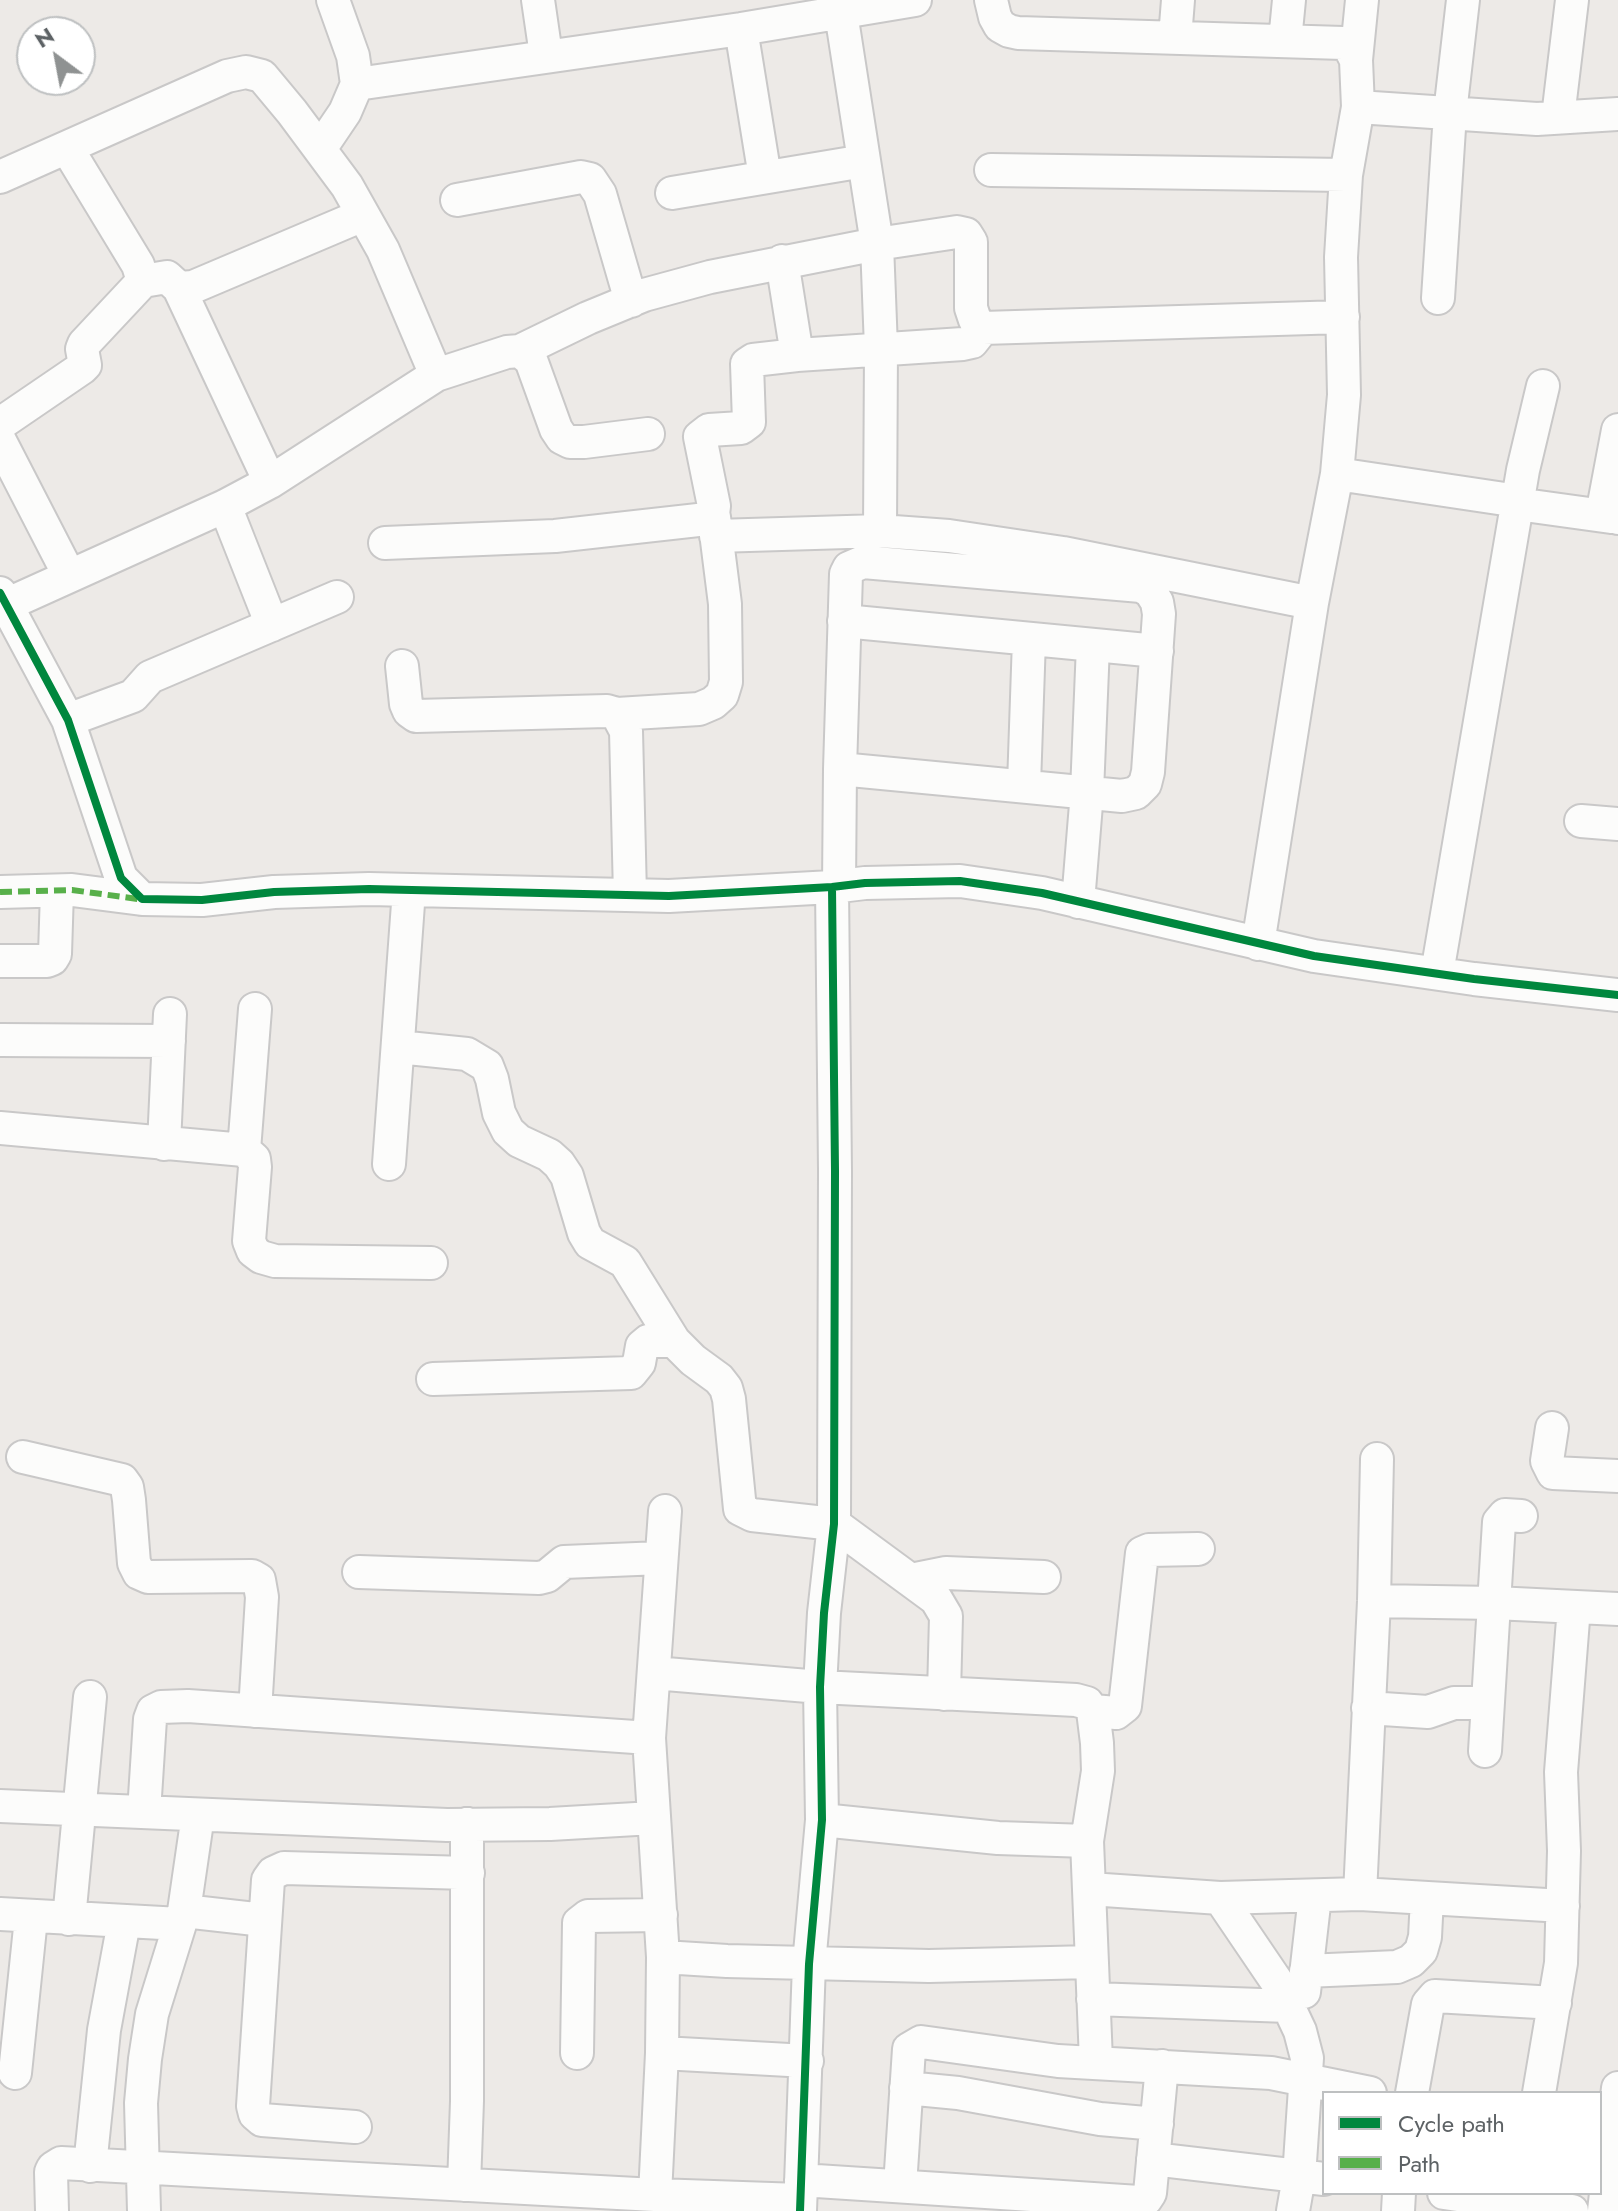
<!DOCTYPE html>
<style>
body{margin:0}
#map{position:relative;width:1618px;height:2211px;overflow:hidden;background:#edeae7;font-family:Jost,sans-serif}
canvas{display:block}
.legend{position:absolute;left:1322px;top:2091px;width:280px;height:104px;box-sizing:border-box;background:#fff;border:2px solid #bec0c1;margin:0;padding:10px 14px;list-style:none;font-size:24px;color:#5d6265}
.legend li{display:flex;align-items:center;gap:16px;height:40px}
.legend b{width:40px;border:2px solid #bec0c1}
.north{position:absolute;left:16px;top:16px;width:80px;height:80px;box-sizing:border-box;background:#fff;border:2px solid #bec0c1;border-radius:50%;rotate:328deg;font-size:22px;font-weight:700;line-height:32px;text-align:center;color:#5d6265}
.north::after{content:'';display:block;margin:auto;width:28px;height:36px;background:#8f9292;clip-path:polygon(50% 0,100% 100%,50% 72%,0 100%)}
</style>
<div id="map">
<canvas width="1618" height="2211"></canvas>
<ul class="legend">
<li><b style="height:10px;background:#00873e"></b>Cycle path</li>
<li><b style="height:10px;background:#58b04a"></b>Path</li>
</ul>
<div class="north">N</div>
</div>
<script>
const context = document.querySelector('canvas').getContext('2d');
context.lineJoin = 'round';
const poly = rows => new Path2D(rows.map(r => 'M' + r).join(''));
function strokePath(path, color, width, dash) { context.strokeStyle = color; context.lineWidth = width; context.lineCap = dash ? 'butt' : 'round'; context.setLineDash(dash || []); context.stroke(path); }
const minor = poly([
 [538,0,546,55],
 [839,0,877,244,881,348,880,531],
 [991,0,995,17,1000,26,1009,31,1018,33,1343,43,1350,48,1356,60,1358,107,1537,119,1618,114],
 [741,29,765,177],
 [1175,38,1178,0],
 [1285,41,1289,0],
 [1356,60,1362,0],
 [357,84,741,29,915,0],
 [1558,117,1572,0],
 [320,149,345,112,357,84,353,56,333,0],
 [991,170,1346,175],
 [0,177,227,76,246,72,262,76,292,112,347,186,383,250,436,375],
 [672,193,864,161],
 [457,200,581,177,590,179,600,194,631,301],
 [782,261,797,355],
 [143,281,167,277,179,288,193,287,363,215],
 [179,288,270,482],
 [1438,298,1450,113,1463,0],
 [520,351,588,318,644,295,710,277,877,244,957,232,966,234,971,242,971,308,975,320,983,328,1343,317],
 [0,424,82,368,85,365,82,349,84,344,143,281,138,265,67,148],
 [1618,430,1604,504,1607,514,1618,518],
 [0,441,69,575],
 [1337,474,1518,501],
 [1517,504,1611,517],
 [225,506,272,625],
 [716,536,880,531,949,536,1063,553,1312,603],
 [385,543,555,536,707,519,713,514,714,506,700,437,709,430,741,428,749,422,747,364,753,360,797,355,963,344,972,342,983,328],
 [0,593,68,720,121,878,142,899,202,900,274,892,369,889,669,896,832,887,865,883,960,881,1042,893,1314,956,1474,979,1618,995],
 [8,604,225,506,270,482,436,375,507,352,520,351,531,360,556,429,562,438,570,442,584,442,648,434],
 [844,621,1157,651],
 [402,666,406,704,409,711,416,716,607,711,617,714,626,731,630,895],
 [617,714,699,709,713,703,722,695,726,682,725,604,714,517],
 [68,720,133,696,150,677,337,597],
 [1024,785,1029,639],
 [1581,821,1618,824],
 [839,886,840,769,846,574,849,568,863,562,1141,586,1150,591,1157,602,1159,614,1148,772,1145,784,1136,793,1122,796,840,769],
 [0,892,72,890,142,899],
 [1078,902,1087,792,1093,645],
 [1258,944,1312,603,1337,474,1344,395,1341,257,1346,175,1358,107],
 [0,961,47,961,52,959,55,954,57,891],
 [1437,973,1523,470,1543,386],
 [0,1040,169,1041],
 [398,1047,467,1054,487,1066,492,1079,499,1113,508,1131,519,1141,549,1155,559,1164,567,1176,584,1233,590,1243,625,1262,674,1341,693,1360,719,1379,726,1388,729,1399,740,1509,752,1515,834,1524,936,1599,946,1616,944,1694],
 [0,1128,244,1150,254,1159,255,1167,249,1241,253,1251,261,1257,275,1261,431,1263],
 [164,1144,170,1014],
 [244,1150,255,1009],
 [389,1164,409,890],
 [433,1379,631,1373,639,1363,642,1346,648,1341,674,1341],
 [1552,1428,1547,1461,1553,1473,1618,1476],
 [23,1457,122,1480,127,1487,129,1500,134,1563,139,1573,148,1577,252,1576,259,1580,262,1597,255,1711],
 [359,1572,539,1578,547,1576,564,1562,661,1558],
 [911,1580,946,1573,1044,1577],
 [1374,1601,1495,1603,1618,1609],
 [654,1673,820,1687,1076,1700,1087,1703,1093,1711,1097,1743,1098,1771,1087,1841,1096,2061],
 [1368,1708,1428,1712,1454,1703,1488,1703],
 [1093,1711,1116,1713,1125,1706,1142,1553,1149,1550,1198,1549],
 [1485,1751,1499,1522,1505,1515,1521,1516],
 [0,1806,447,1825,550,1824,653,1818],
 [144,1812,150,1719,153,1711,161,1707,188,1706,649,1738],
 [822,1820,998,1838,1087,1841],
 [1090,1889,1220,1898,1360,1894,1563,1906],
 [1360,1894,1374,1601,1377,1459],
 [1220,1898,1277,1982,1300,2031,1307,2058,1299,2177,1293,2211],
 [184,1911,264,1920],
 [0,1914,180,1924],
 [69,1919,90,1697],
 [663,1957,727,1961,929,1966,1091,1962],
 [1306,1971,1397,1967,1411,1961,1421,1951,1425,1937,1427,1898],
 [1304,1992,1315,1896],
 [1093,1999,1288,2006],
 [577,2053,579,1923,588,1916,661,1915],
 [662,2053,807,2061],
 [15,2073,31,1918],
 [906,2088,958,2093,1100,2119,1157,2124],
 [1412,2093,1428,2004,1435,1996,1555,2003],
 [1539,2093,1561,1963,1564,1851,1561,1772,1574,1607],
 [355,2127,262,2120,255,2114,253,2106,268,1880,273,1873,284,1868,468,1873],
 [1153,2159,1324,2179],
 [90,2166,104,2030,124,1922],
 [801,2180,1139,2202,1146,2199,1150,2193,1162,2066],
 [464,2185,467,2101,467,1824],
 [900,2186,909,2049,921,2042,1058,2061,1271,2073,1370,2093],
 [1444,2193,1572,2211],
 [655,2195,662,2053,663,1957,649,1738,665,1511],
 [52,2211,51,2172,53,2168,61,2163,655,2195,800,2200],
 [144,2211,141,2103,145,2059,152,2014,184,1911,198,1815],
 [800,2211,809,1964,822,1820,820,1687,824,1613,834,1524,835,1171,832,887],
 [1398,2211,1399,2193],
 [1604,2211,1618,2088]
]);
const quiet = poly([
 [0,892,72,890,138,899]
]);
const cycleway = poly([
 [0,593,68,720,121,878,142,899,202,900,274,892,369,889,669,896,832,887,865,883,960,881,1042,893,1314,956,1474,979,1618,995],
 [800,2211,809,1964,822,1820,820,1687,824,1613,834,1524,835,1171,832,887]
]);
strokePath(minor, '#c9c8c8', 36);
strokePath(minor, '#fcfcfb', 32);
strokePath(quiet, '#58b04a', 6, [12, 6]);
strokePath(cycleway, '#00873e', 8);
</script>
